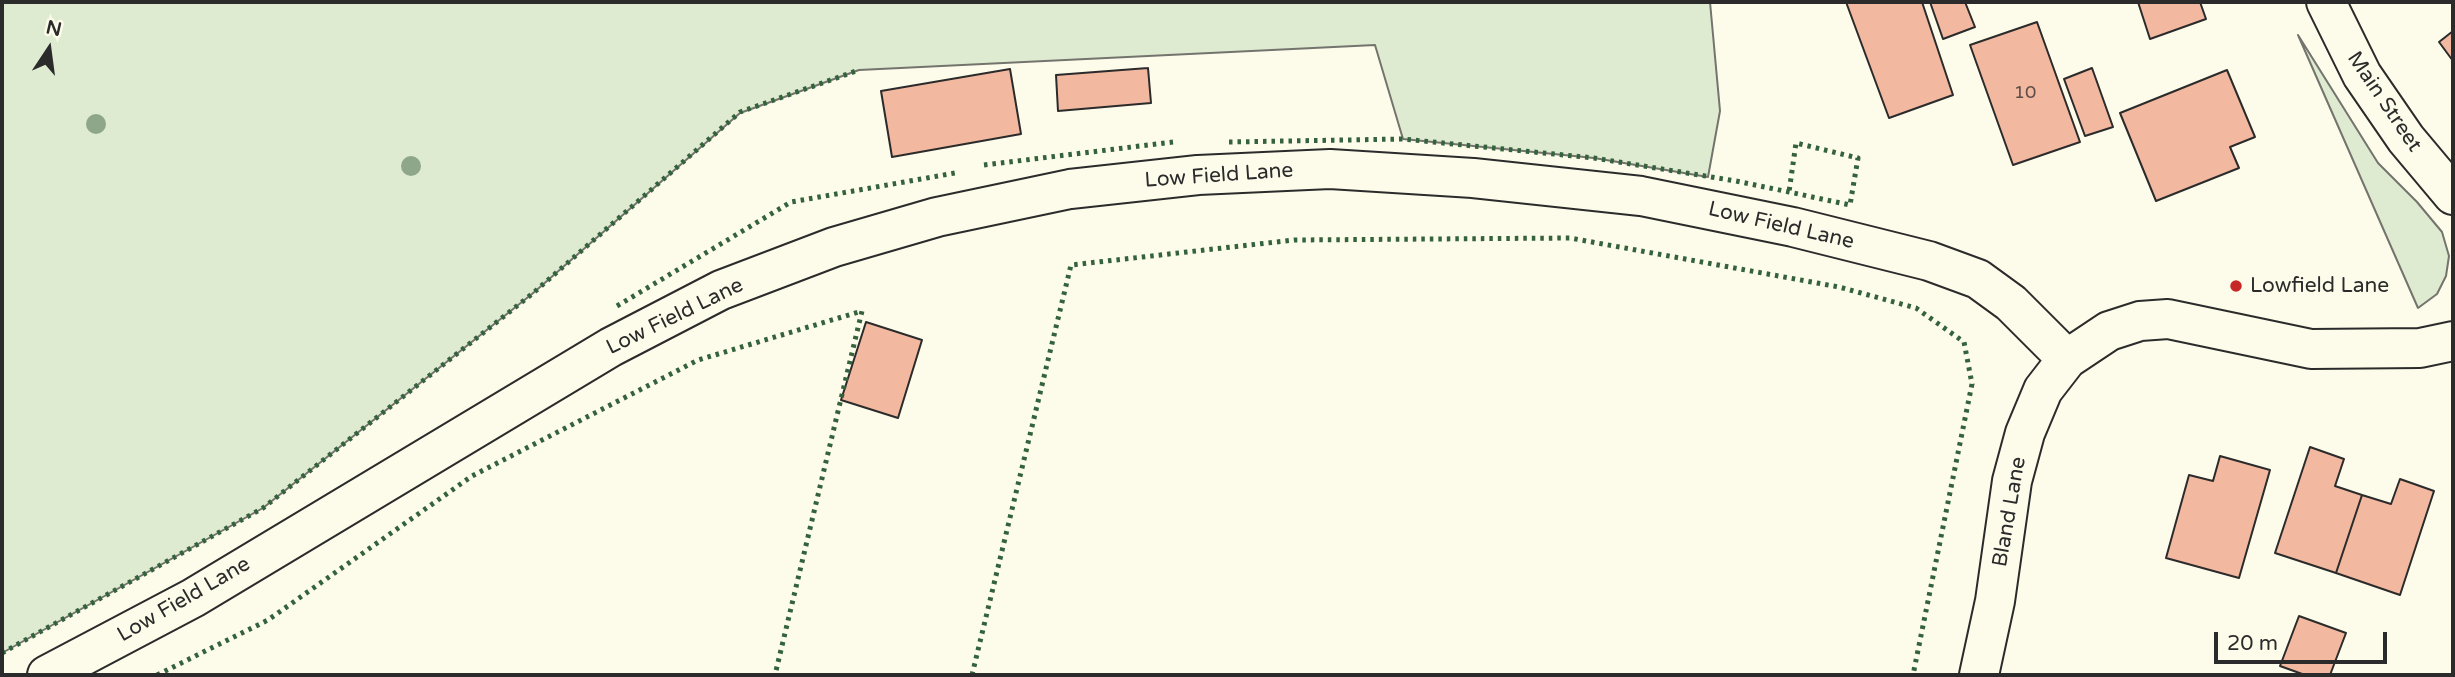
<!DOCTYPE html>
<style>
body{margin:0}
#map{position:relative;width:2455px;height:677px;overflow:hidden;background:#fdfbea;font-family:"Varela Round",sans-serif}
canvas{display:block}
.frame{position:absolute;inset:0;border:4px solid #2b2b2b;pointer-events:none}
.north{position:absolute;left:14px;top:14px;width:70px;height:70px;-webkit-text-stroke:5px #fdfbea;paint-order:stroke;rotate:13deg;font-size:19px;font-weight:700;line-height:28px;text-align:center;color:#2b2b2b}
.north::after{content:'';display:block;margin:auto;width:24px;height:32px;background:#2b2b2b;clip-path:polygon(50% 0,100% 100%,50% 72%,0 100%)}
.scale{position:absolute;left:2214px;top:632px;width:173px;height:32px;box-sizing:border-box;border:4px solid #2b2b2b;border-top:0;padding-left:9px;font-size:21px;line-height:24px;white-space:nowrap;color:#2b2b2b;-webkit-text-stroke:5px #fdfbea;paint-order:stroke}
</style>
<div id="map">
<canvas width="2455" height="677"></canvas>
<div class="frame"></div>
<div class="north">N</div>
<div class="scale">20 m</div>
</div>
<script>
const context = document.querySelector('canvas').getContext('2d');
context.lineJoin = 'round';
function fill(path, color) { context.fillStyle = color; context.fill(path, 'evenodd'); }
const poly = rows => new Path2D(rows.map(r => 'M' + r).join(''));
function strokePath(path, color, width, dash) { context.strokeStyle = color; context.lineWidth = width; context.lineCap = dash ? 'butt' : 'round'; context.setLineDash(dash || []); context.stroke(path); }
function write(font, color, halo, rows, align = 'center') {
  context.font = font + ' "Varela Round",sans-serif'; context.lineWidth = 5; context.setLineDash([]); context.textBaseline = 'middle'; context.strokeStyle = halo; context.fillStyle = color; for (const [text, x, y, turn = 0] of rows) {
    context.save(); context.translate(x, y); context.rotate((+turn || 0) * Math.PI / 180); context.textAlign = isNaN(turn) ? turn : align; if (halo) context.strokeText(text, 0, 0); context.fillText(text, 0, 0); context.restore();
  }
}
const green = poly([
 [2,2,1710,2,1720,111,1708,177,1594,158,1403,139,1375,45,859,70,740,113,532,294,263,508,2,653,2,2],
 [2298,35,2378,163,2417,202,2442,232,2449,256,2446,276,2437,294,2418,308,2298,35]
]);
const building = poly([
 [1846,2,1922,2,1953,95,1889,118,1846,2],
 [1930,2,1965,2,1975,27,1943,39,1930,2],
 [2138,2,2200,2,2206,19,2150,39,2138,2],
 [2037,22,2080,142,2013,165,1970,45,2037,22],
 [2453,31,2453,61,2439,42,2453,31],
 [1148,68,1151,103,1058,111,1056,75,1148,68],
 [2092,68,2113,127,2085,136,2064,79,2092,68],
 [1010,69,1021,134,892,157,881,91,1010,69],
 [2227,70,2255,137,2230,147,2239,168,2156,201,2120,113,2227,70],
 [866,322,922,340,898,418,841,400,866,322],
 [2310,447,2344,459,2335,486,2362,495,2336,573,2275,553,2310,447],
 [2220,456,2270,470,2239,578,2166,558,2189,475,2213,481,2220,456],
 [2400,479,2434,491,2400,595,2336,573,2362,495,2391,504,2400,479],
 [2299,616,2346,633,2330,675,2305,675,2280,666,2299,616]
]);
const minor = poly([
 [2326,2,2362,75,2406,139,2453,195],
 [47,675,193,598,611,347,721,290,834,247,937,217,1070,189,1198,175,1330,169,1473,178,1641,196,1793,227,1929,261,1978,279,2011,303,2067,359],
 [1979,675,1995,601,2012,481,2025,433,2043,390,2067,359,2109,331,2140,321,2168,319,2311,349,2420,348,2453,341]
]);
const hedge = poly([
 [1229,142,1403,139,1594,158,1736,181,1789,192,1850,205,1858,158,1796,143,1789,192],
 [984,165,1173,142],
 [617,306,791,202,955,173],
 [2,653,263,508,532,294,740,112,859,70],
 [157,675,268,620,472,476,698,360,862,311,775,675],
 [972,675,1071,265,1294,240,1570,238,1839,287,1916,308,1964,342,1972,384,1913,675]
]);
const trees = [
 [96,124],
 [411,166]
];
const markers = [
 [2236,286,7,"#c62828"]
];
const numberNames = [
 ["10",2025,93]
];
const streetNames = [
 ["Main Street",2384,102,56],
 ["Low Field Lane",1219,176,-4],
 ["Low Field Lane",1781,226,13],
 ["Low Field Lane",675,317,-26],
 ["Bland Lane",2010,512,-80],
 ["Low Field Lane",184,600,-30]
];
const poiNames = [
 ["Lowfield Lane",2250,286]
];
fill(green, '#deebd1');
strokePath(green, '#74746e', 2);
fill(building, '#f2b8a0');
strokePath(building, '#2b2b2b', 2);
strokePath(minor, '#2b2b2b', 42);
strokePath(minor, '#fdfbea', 38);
strokePath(hedge, '#34623c', 5, [3.5, 5]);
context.fillStyle = '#8ea78a';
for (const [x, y] of trees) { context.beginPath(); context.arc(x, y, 10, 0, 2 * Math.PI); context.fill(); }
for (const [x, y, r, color] of markers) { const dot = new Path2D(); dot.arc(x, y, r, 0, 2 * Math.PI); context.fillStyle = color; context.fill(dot); strokePath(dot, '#fdfbea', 2.5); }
write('18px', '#5d4e48', null, numberNames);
write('21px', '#2b2b2b', '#fdfbea', streetNames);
write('21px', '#2b2b2b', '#fdfbea', poiNames, 'left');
</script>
